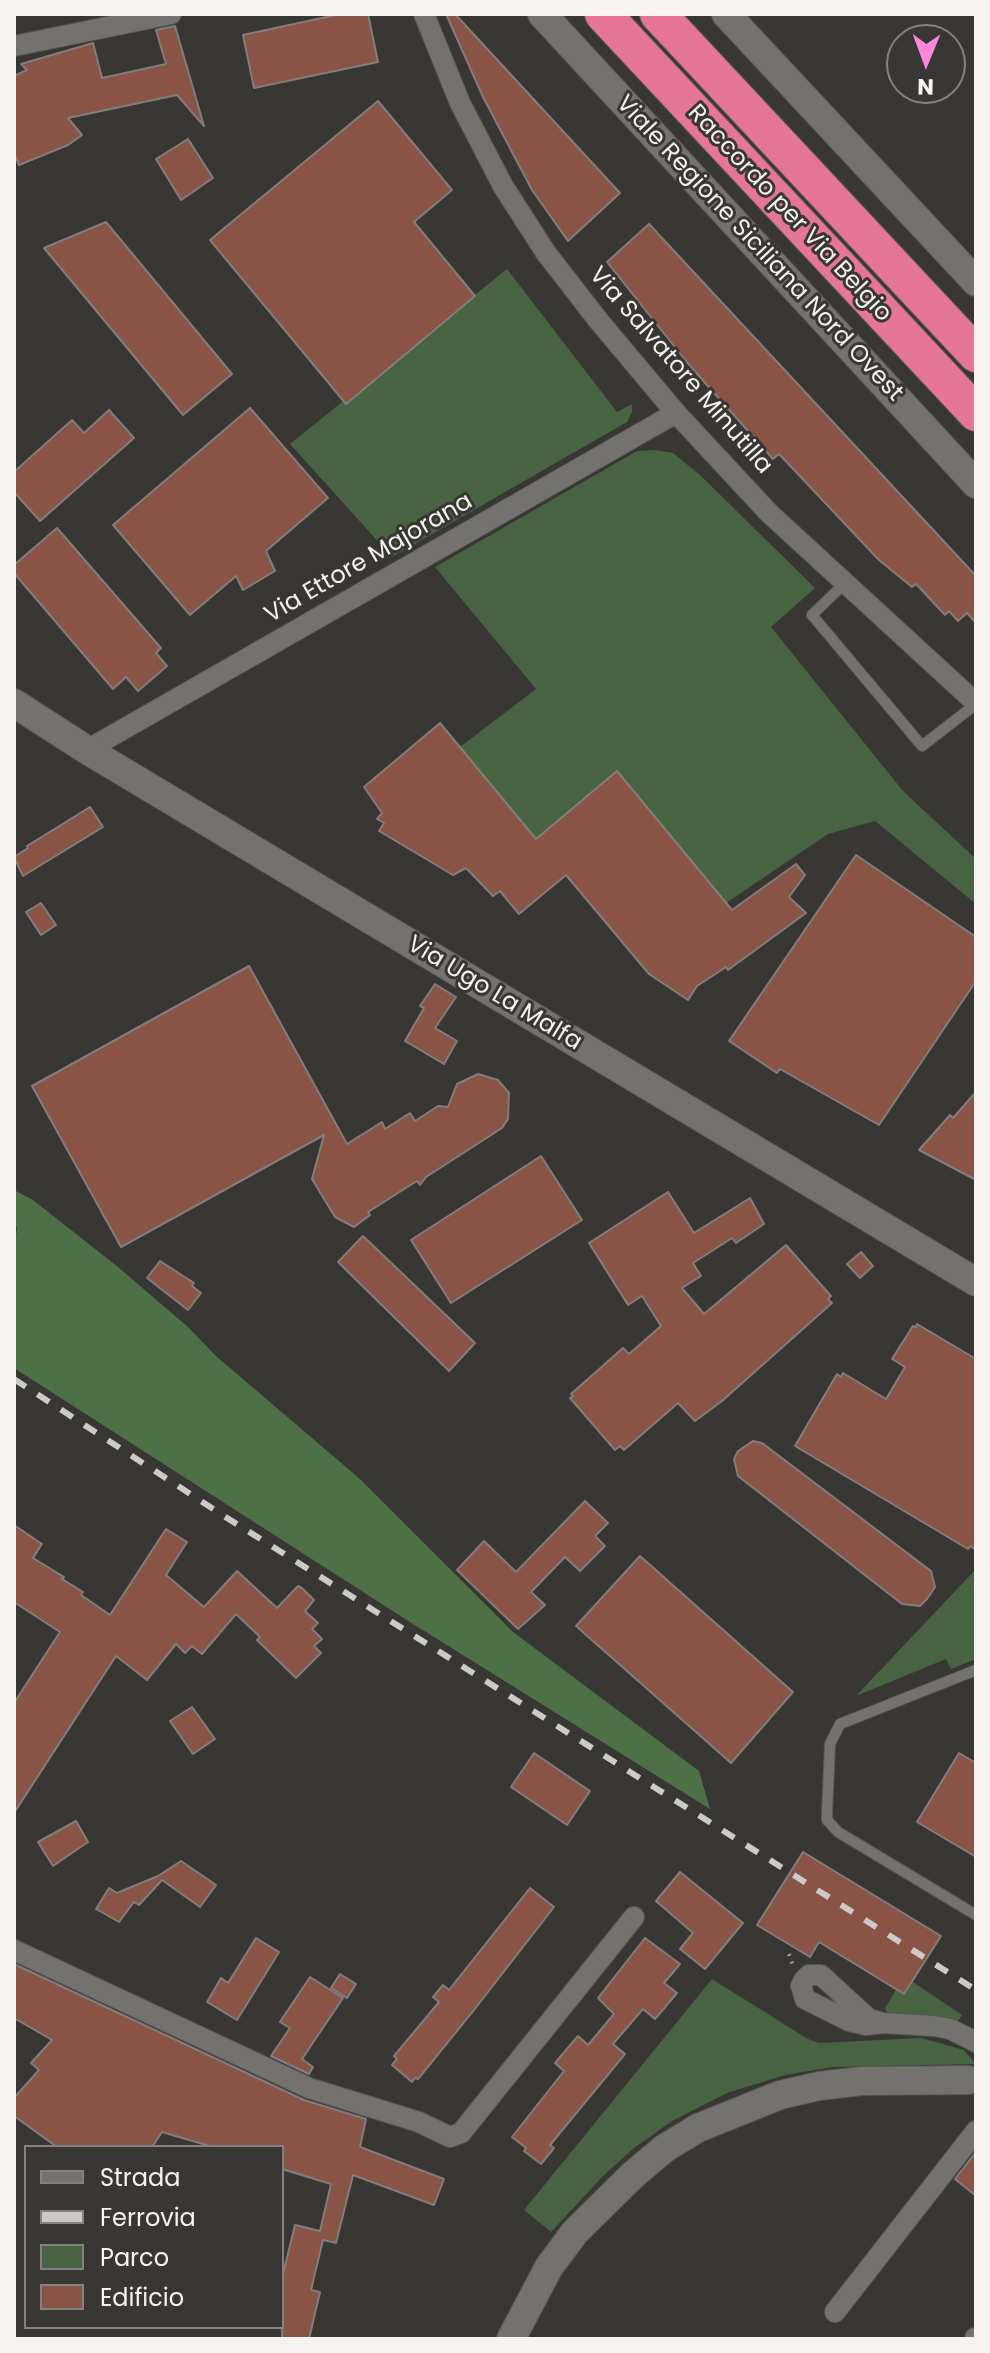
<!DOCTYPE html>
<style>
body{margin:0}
#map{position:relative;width:990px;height:2353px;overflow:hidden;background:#383632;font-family:Poppins,sans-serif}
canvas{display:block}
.frame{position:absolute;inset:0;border:16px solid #f6f4f2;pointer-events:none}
.legend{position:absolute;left:24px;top:2145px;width:260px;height:184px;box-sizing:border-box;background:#383632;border:2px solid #84827f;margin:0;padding:10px 14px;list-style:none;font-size:24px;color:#f6f4f2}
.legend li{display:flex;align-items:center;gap:16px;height:40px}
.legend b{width:40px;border:2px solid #84827f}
.north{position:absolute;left:886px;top:24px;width:80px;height:80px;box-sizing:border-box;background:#383632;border:2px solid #84827f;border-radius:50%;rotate:181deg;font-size:22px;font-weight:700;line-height:32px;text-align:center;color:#f6f4f2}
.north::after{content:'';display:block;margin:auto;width:28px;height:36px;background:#fd86e1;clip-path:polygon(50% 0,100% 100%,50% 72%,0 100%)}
</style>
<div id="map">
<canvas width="990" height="2353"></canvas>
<div class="frame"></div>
<ul class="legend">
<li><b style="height:10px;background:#74726e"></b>Strada</li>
<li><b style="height:10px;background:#cdcbc8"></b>Ferrovia</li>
<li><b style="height:22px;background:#476341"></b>Parco</li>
<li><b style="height:22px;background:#895346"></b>Edificio</li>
</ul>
<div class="north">N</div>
</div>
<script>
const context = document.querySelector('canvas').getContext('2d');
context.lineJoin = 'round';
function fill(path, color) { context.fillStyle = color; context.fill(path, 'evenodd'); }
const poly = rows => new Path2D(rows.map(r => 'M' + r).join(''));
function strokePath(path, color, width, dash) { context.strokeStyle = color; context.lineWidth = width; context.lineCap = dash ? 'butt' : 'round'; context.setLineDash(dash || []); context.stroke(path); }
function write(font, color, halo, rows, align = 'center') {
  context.font = font + ' Poppins,sans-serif'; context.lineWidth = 6; context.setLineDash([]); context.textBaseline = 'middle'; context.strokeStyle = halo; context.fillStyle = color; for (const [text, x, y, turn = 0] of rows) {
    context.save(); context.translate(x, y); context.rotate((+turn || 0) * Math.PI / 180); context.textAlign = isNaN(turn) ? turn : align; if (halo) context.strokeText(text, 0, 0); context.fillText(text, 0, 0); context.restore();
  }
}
const green = poly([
 [507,269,617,412,632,404,632,412,627,422,392,557,290,444],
 [655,450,673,453,700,475,815,588,771,627,903,791,976,859,976,904,875,821,828,834,726,903,536,839,460,747,536,689,435,567,637,451],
 [976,1569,976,1659,951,1669,946,1659,856,1696],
 [712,1979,808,2039,819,2043,921,2038,964,2050,976,2064,832,2067,785,2075,727,2093,672,2121,634,2148,603,2176,551,2232,524,2210],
 [913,1982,962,2015,956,2024,887,2014,885,2008,896,1990,904,1995]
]);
const forest = poly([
 [14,1190,33,1200,118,1267,188,1327,216,1356,360,1479,513,1632,699,1771,710,1809,413,1624,14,1368,14,1249,17,1228,14,1223]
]);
const building = poly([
 [340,14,368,14,378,62,254,88,243,35,340,14],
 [446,14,455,14,620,193,568,241,532,190,483,97,446,14],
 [175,26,204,126,177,95,68,118,82,135,68,145,19,165,14,153,14,76,27,70,21,64,93,43,102,78,166,64,156,30,175,26],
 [378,101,452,190,414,222,475,296,346,404,210,240,378,101],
 [188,139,213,178,181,200,156,159,188,139],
 [106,222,232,374,183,415,44,248,106,222],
 [649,224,976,576,976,623,967,613,958,621,949,611,945,615,916,584,912,587,879,560,779,454,773,459,690,366,607,262,649,224],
 [250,408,328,498,266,551,275,571,243,590,236,576,190,615,113,525,250,408],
 [109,410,134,438,40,521,14,492,14,472,72,420,84,433,109,410],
 [57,528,161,648,156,653,167,666,138,691,126,677,113,689,14,573,14,565,57,528],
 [440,723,536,839,617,771,732,910,796,864,805,875,789,897,806,913,728,970,726,967,697,986,688,1000,649,974,566,875,519,914,500,891,493,896,466,868,453,875,379,831,384,823,377,819,382,813,364,787,440,723],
 [90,807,103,827,23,876,14,857,28,848,27,846,90,807],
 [856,855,976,937,976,981,879,1125,780,1069,777,1073,729,1041,856,855],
 [41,903,56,925,41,935,26,912,41,903],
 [249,966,347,1144,382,1122,385,1129,410,1113,415,1121,438,1106,448,1107,457,1084,478,1074,498,1080,509,1093,508,1119,502,1128,426,1177,420,1185,417,1181,368,1212,370,1215,354,1227,335,1217,312,1179,324,1135,121,1247,32,1086,249,966],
 [435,984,456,997,435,1028,457,1041,444,1064,405,1041,424,1008,420,1006,435,984],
 [976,1092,976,1180,919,1150,950,1115,953,1118,976,1092],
 [541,1156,582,1220,451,1303,411,1240,541,1156],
 [668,1192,694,1233,750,1198,764,1224,736,1243,732,1238,693,1263,701,1276,682,1288,704,1314,786,1245,831,1296,828,1299,832,1303,722,1401,695,1421,678,1403,624,1450,620,1446,615,1450,570,1398,573,1396,571,1394,623,1348,629,1354,661,1326,642,1296,628,1305,589,1243,668,1192],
 [363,1236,475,1343,449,1371,338,1262,363,1236],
 [861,1252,873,1266,860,1278,847,1264,861,1252],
 [160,1261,194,1283,192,1286,201,1293,188,1310,147,1278,160,1261],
 [917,1324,976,1359,976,1550,970,1546,968,1549,795,1446,837,1374,841,1377,843,1373,886,1399,905,1367,892,1359,913,1326,916,1327,917,1324],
 [753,1441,762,1443,931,1571,935,1587,927,1599,920,1606,902,1604,738,1476,734,1459,738,1451,753,1441],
 [585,1501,608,1523,595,1536,605,1546,580,1571,565,1557,531,1592,545,1605,518,1629,457,1570,484,1541,516,1572,585,1501],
 [14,1525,42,1544,33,1558,64,1577,62,1579,83,1592,81,1595,110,1615,166,1529,187,1542,166,1575,204,1607,237,1571,277,1608,298,1586,302,1588,314,1600,305,1611,318,1623,312,1629,322,1639,314,1646,321,1653,296,1678,257,1640,260,1637,236,1614,202,1654,192,1646,185,1653,176,1644,147,1680,116,1656,14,1813,14,1703,60,1632,14,1602,14,1525],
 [640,1556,793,1692,731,1763,576,1626,640,1556],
 [192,1707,215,1739,193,1754,170,1721,192,1707],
 [534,1753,590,1791,567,1825,511,1787,534,1753],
 [959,1753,976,1763,976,1857,917,1822,959,1753],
 [76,1821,88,1842,53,1866,38,1842,76,1821],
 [803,1852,941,1936,904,1994,819,1942,810,1957,757,1925,803,1852],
 [181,1861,216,1885,200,1907,162,1880,139,1905,134,1902,119,1922,96,1909,109,1888,117,1893,158,1876,181,1861],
 [680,1872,743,1923,705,1969,680,1949,693,1933,656,1901,680,1872],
 [530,1888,554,1907,474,2010,418,2079,415,2078,412,2082,392,2065,397,2059,394,2056,439,2002,433,1997,443,1985,449,1990,530,1888],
 [256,1938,279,1952,237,2020,207,2002,221,1978,228,1983,256,1938],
 [645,1938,680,1964,664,1983,677,1993,655,2019,643,2009,613,2044,625,2054,550,2145,554,2148,541,2164,524,2151,526,2148,512,2137,564,2071,555,2063,578,2036,588,2045,614,2014,598,1998,645,1938],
 [14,1964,304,2100,366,2119,360,2147,444,2179,434,2205,353,2175,336,2243,323,2240,311,2290,320,2292,309,2339,282,2339,282,2278,295,2225,320,2231,331,2184,282,2169,282,2147,213,2147,162,2132,152,2147,57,2147,14,2116,14,2098,39,2070,31,2063,52,2040,14,2018,14,1964],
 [340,1974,356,1984,347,1998,331,1988,340,1974],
 [310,1977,343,1998,302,2059,313,2067,309,2074,271,2056,290,2028,280,2022,310,1977],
 [976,2152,976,2196,955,2179,976,2152]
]);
const path = poly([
 [789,1954,793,1966]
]);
const lane = poly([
 [844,584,812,615,922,746,976,704],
 [976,1670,840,1724,830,1744,827,1813,827,1820,838,1832,976,1915]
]);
const street = poly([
 [424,14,460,103,503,186,546,253,598,320,676,413,769,513,976,703],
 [14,46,171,14],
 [87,750,676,413],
 [14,1950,309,2088,419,2122,450,2137,461,2133,634,1917],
 [883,2023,869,2019,821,1975,809,1975,804,1980,801,1986,805,1999,849,2021,866,2025,883,2023,934,2026,950,2029,976,2042],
 [835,2312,976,2131],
 [975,2338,976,2339]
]);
const secondary = poly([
 [542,14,976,484],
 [726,14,976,282],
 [14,703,87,750,976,1282],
 [511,2339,549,2267,575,2232,634,2174,665,2148,698,2128,780,2095,819,2086,862,2081,968,2080]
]);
const highway = poly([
 [603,14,976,413],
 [658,14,976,354]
]);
const rail = poly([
 [14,1379,224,1516,976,1990]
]);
const streetNames = [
 ["Raccordo per Via Belgio",789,214,47],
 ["Viale Regione Siciliana Nord Ovest",759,249,47],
 ["Via Salvatore Minutilla",680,371,49],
 ["Via Ettore Majorana",369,559,-30],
 ["Via Ugo La Malfa",494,994,31]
];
fill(green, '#476341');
fill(forest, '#4d7046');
fill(building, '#895346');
strokePath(building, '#827d7c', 2);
strokePath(lane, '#585652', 12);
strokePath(street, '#585652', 22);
strokePath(secondary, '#585652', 30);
strokePath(highway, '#585652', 38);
strokePath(path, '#a09e9b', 4, [2, 6]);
strokePath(lane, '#74726e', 10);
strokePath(street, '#74726e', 20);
strokePath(secondary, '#74726e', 28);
strokePath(highway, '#e67697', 36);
strokePath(rail, '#cdcbc8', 6, [14, 14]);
write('24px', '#f6f4f2', '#383632', streetNames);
</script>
